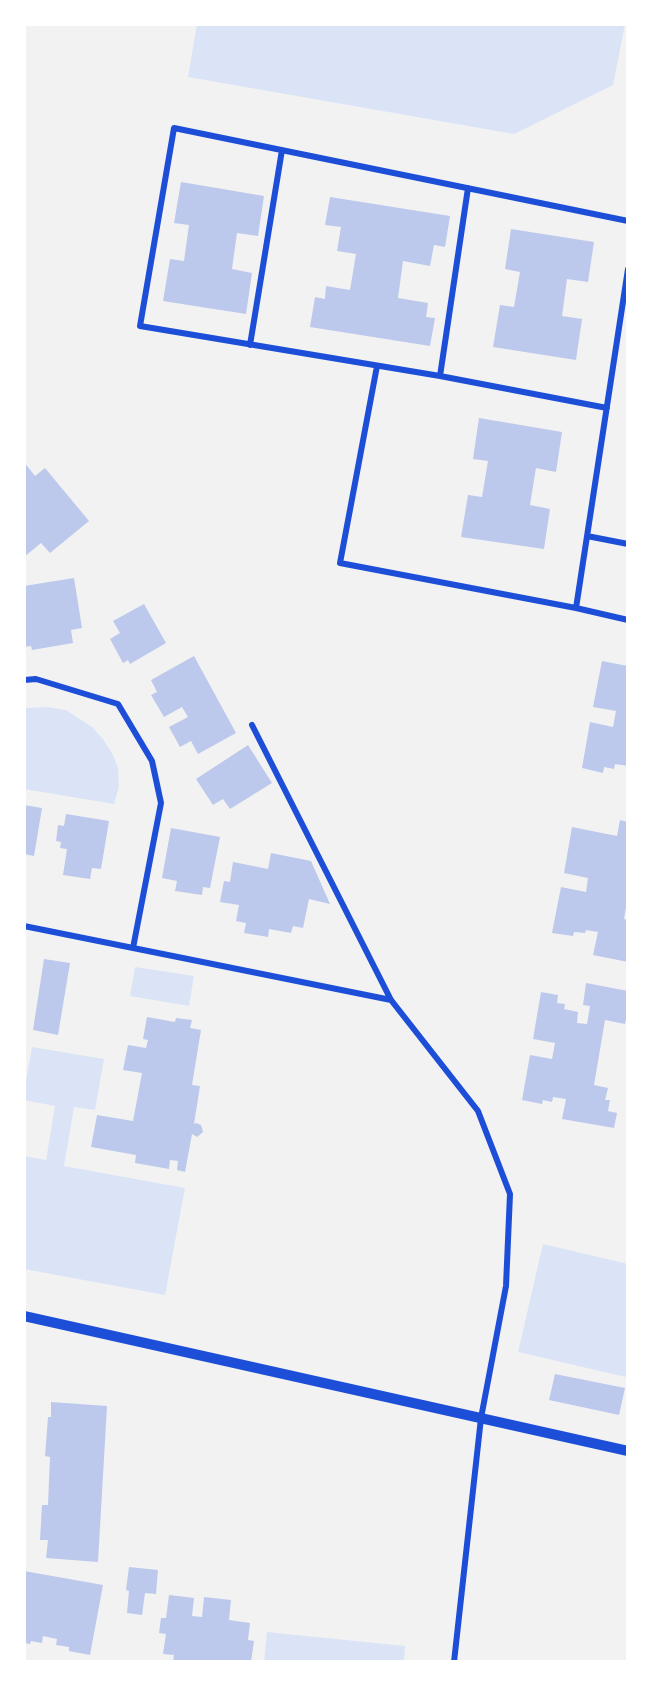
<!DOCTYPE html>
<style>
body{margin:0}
#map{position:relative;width:652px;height:1686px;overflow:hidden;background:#f2f2f2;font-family:"PT Sans Narrow",sans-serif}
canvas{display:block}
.frame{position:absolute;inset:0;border:26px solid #fff;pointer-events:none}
</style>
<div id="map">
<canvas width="652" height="1686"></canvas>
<div class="frame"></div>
</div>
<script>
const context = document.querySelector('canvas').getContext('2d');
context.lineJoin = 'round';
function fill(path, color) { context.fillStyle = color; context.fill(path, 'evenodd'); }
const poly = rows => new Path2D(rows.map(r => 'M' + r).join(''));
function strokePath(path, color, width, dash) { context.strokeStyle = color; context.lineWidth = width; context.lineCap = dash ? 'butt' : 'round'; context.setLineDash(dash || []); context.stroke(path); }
const green = poly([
 [197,24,625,24,613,85,514,134,188,77],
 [47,707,66,710,92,727,103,739,113,755,118,768,119,786,114,804,24,789,24,708],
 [135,967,194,976,189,1006,130,996],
 [32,1047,104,1059,95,1110,74,1107,64,1166,185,1188,165,1295,24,1269,24,1156,46,1160,55,1106,24,1100,24,1092],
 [543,1244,628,1264,628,1369,626,1377,518,1352],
 [267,1632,405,1646,404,1662,264,1662]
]);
const building = poly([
 [181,182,264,196,258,236,237,233,232,269,252,273,246,314,163,301,170,259,184,261,189,225,174,223],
 [330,197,450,216,445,247,434,245,430,266,403,261,398,298,428,303,426,317,435,318,430,346,310,327,315,297,325,299,326,286,350,290,356,254,337,251,341,227,325,225],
 [511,229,594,242,588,282,567,279,562,316,582,319,576,360,493,347,500,305,514,307,520,272,505,269],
 [479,418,562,432,556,472,536,468,530,505,550,509,544,549,461,537,468,495,482,497,488,461,473,459],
 [24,462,35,476,45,468,89,521,50,553,41,543,24,557],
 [74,578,82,628,71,630,73,643,32,650,31,646,24,647,24,586],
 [144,604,166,643,130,664,128,660,123,663,110,639,120,633,113,621],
 [194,656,236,733,198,754,191,741,180,747,169,727,188,717,182,707,164,717,151,695,157,692,151,680],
 [602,661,628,666,628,766,615,764,614,769,604,767,603,773,582,768,590,722,613,727,616,711,593,707],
 [248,745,272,783,230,809,223,799,213,805,196,779],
 [24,805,42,808,34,856,24,854],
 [66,814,109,821,101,869,92,868,90,879,63,875,67,849,60,848,61,842,56,841,58,825,64,826],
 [620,820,628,822,628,896,624,919,628,920,628,962,593,955,598,932,586,930,585,933,574,932,573,936,552,933,561,887,586,892,588,878,564,873,572,827,617,836],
 [171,828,220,837,210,888,203,887,202,895,175,891,177,881,162,878],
 [271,853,311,861,330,904,309,899,303,928,293,926,291,933,269,929,268,937,244,933,246,923,236,921,239,905,220,902,224,881,230,882,233,862,268,869],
 [44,959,70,963,58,1035,33,1030],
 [586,983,628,991,628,1011,625,1024,605,1020,594,1085,608,1088,605,1100,610,1100,608,1111,617,1113,614,1128,562,1119,566,1099,553,1097,552,1102,543,1100,542,1104,522,1100,530,1055,552,1059,555,1043,533,1039,541,992,558,995,557,1003,565,1004,564,1009,578,1012,577,1023,587,1024,590,1006,583,1005],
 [147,1017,175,1022,176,1018,192,1020,190,1028,201,1030,192,1085,200,1086,194,1124,196,1123,201,1125,203,1132,197,1137,192,1134,185,1172,177,1170,178,1161,170,1160,169,1169,135,1163,136,1155,91,1147,97,1115,133,1121,142,1073,123,1070,128,1045,146,1048,148,1040,143,1039],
 [555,1374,625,1388,619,1415,549,1400],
 [51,1402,107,1406,98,1562,46,1558,48,1540,40,1540,42,1505,48,1505,50,1457,45,1456,48,1417,51,1417],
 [129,1567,158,1570,156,1594,145,1593,142,1615,127,1613,129,1591,126,1590],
 [24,1571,103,1585,90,1655,69,1651,69,1647,56,1645,57,1639,43,1636,42,1643,31,1641,30,1644,24,1643],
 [169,1595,194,1598,192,1616,202,1617,204,1597,231,1600,229,1620,250,1623,248,1640,254,1641,251,1662,173,1662,174,1655,163,1654,166,1634,159,1633,161,1618,166,1618]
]);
const minor = poly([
 [468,188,440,376,140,326,174,128,628,221],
 [250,345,282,150],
 [377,366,340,563,576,608,628,620],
 [440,376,607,408],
 [587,536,628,544],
 [576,608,628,269],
 [24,680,36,679,118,704,152,761,161,803,133,948],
 [252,725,391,1000,478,1111,510,1194,506,1286,481,1418,454,1662],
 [24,926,391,1000]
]);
const tertiary = poly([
 [24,1316,628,1451]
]);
fill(green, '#dbe4f7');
fill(building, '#bdc9ec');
strokePath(minor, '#1d4ed8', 6);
strokePath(tertiary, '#1d4ed8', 10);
</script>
